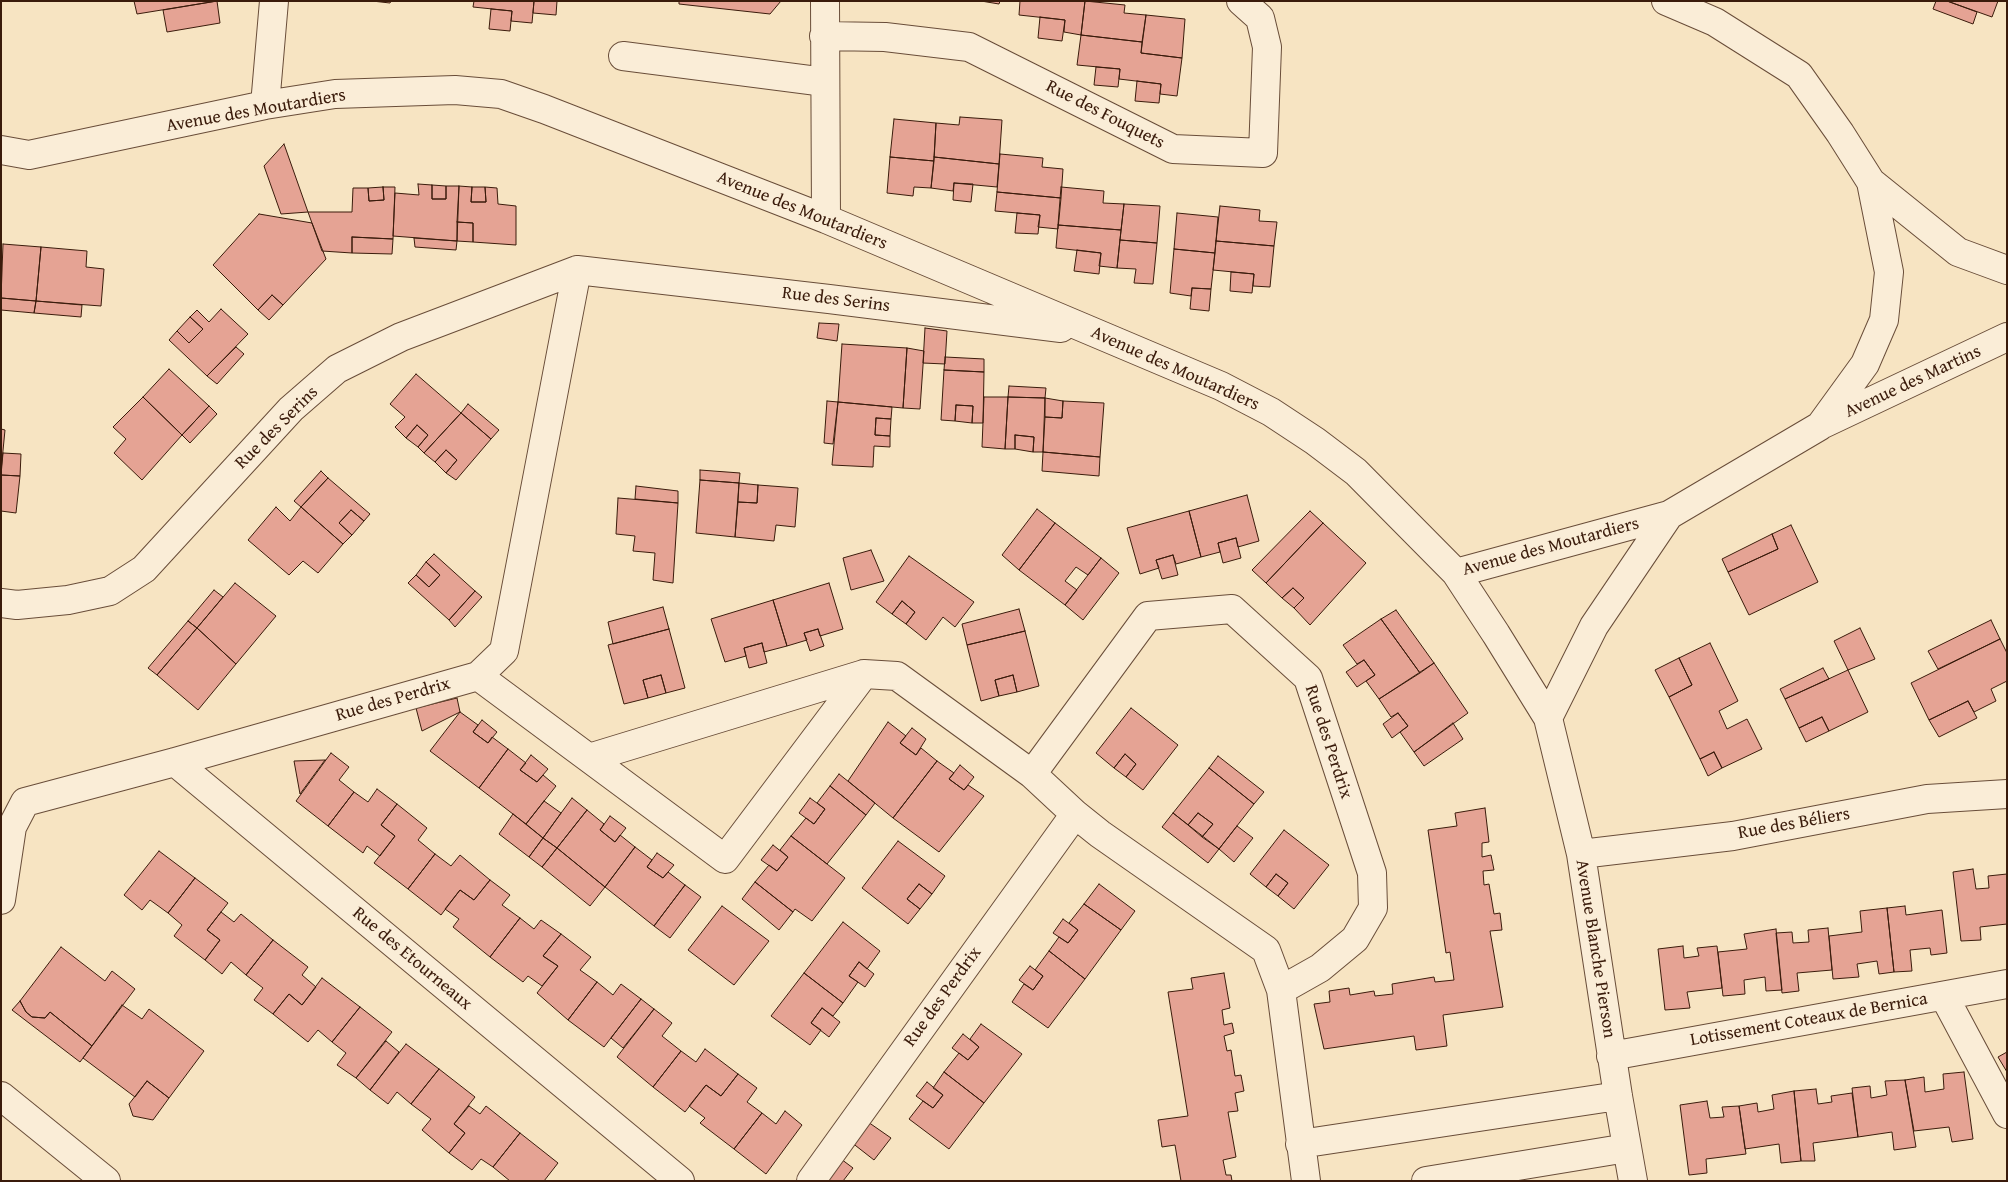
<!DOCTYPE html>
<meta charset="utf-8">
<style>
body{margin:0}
#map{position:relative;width:2008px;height:1182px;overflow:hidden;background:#f7e4c2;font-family:"Gentium Book Plus",serif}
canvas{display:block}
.frame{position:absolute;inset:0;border:2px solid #3a1b0b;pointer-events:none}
</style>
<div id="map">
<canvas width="2008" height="1182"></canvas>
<div class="frame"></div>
</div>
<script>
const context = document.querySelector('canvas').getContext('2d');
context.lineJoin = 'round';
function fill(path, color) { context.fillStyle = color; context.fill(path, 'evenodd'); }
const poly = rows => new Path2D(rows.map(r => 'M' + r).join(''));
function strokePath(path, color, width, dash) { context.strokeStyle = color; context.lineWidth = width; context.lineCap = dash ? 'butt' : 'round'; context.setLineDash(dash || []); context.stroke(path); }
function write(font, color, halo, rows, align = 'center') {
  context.font = font + ' "Gentium Book Plus",serif'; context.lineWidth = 4; context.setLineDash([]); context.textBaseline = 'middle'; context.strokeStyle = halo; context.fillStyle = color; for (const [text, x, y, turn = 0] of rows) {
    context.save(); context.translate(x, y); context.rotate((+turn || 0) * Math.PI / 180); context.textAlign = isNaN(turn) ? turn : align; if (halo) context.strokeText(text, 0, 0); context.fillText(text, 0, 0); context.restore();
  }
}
const building = poly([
 [134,1,217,1,137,14,134,1],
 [217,1,220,23,167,32,163,10,217,1],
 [372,1,391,1,390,3,372,1],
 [474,1,534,1,532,23,511,21,512,11,473,7,474,1],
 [534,1,557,1,556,15,533,13,534,1],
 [679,1,781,1,770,14,679,4,679,1],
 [981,1,1000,1,999,4,981,1],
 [1020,1,1085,1,1081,35,1064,32,1065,20,1019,15,1020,1],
 [1085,1,1125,5,1124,13,1146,15,1142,42,1081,35,1085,1],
 [1936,1,1947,1,1977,12,1973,24,1933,9,1936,1],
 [1947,1,1998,1,1992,17,1947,1],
 [491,9,512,11,510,31,489,29,491,9],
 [1146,15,1185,19,1182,58,1141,53,1146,15],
 [1040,17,1065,20,1062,41,1038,38,1040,17],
 [1081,35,1142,42,1141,53,1182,58,1177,96,1160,94,1161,84,1119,79,1120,69,1077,65,1081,35],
 [1096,67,1120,69,1118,87,1094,85,1096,67],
 [1137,81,1161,84,1159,103,1135,101,1137,81],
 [960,117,1002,120,999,164,934,157,936,123,959,125,960,117],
 [894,119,936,123,934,161,890,157,894,119],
 [284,144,308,212,281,214,264,166,284,144],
 [1000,154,1043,158,1042,167,1063,169,1061,198,997,192,1000,154],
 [890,157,934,161,931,188,914,187,913,196,887,193,890,157],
 [934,157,999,164,997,187,954,183,953,191,931,188,934,157],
 [954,183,973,184,971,202,953,200,954,183],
 [418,184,432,185,432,199,446,199,446,186,459,186,457,241,393,236,395,193,419,195,418,184],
 [432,185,446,186,446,199,432,199,432,185],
 [459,186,472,187,471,202,486,202,485,187,497,188,498,204,516,206,516,245,473,242,473,223,457,222,459,186],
 [383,187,395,187,393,239,352,237,352,253,322,251,308,212,352,212,353,188,368,188,369,201,384,200,383,187],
 [383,187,384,200,369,201,368,188,383,187],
 [472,187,485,187,486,202,471,202,472,187],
 [1061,187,1104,191,1103,203,1124,204,1121,230,1058,225,1061,187],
 [997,192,1061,198,1058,229,1038,227,1040,215,995,211,997,192],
 [1124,204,1160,206,1157,243,1120,240,1124,204],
 [1220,206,1260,210,1259,221,1277,222,1274,246,1216,241,1220,206],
 [1017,213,1040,215,1038,234,1015,233,1017,213],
 [1177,213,1218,217,1215,253,1174,249,1177,213],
 [259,214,312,223,326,259,283,305,272,295,258,310,213,265,259,214],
 [457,222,473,223,473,242,457,241,457,222],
 [1058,225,1121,230,1117,268,1099,266,1101,253,1056,248,1058,225],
 [352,237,393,239,392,254,352,253,352,237],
 [414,238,457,241,456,250,415,247,414,238],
 [1120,240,1157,243,1153,284,1134,283,1136,269,1117,268,1120,240],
 [1216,241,1274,246,1270,287,1253,286,1254,274,1213,270,1216,241],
 [3,244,41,247,36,301,1,298,3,244],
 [41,247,87,251,86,267,104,269,101,306,36,301,41,247],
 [1174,249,1215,253,1211,289,1192,288,1191,296,1170,293,1174,249],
 [1077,250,1101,253,1099,274,1074,271,1077,250],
 [1231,272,1254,274,1252,293,1230,291,1231,272],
 [1192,288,1211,289,1209,311,1190,309,1192,288],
 [272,295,283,305,269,320,258,310,272,295],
 [1,298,36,301,34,313,1,310,1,298],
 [36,301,82,305,81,317,34,313,36,301],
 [221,309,248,334,207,376,169,340,177,331,189,343,203,329,190,317,197,310,209,322,221,309],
 [190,317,203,329,189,343,177,331,190,317],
 [819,323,839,324,837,341,817,338,819,323],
 [925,328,947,331,945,364,923,363,925,328],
 [842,344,907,348,903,408,838,402,842,344],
 [236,347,244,354,217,384,207,376,236,347],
 [907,348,924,351,920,409,903,408,907,348],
 [945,357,984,359,984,372,944,370,945,357],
 [169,369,209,406,182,435,143,397,169,369],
 [944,370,984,372,983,423,972,423,973,406,956,405,955,421,941,420,944,370],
 [416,374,461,413,424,453,418,447,428,435,417,425,406,438,395,427,405,417,390,404,416,374],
 [1009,386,1046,388,1045,398,1008,397,1009,386],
 [143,397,182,435,142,480,114,453,126,439,113,427,143,397],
 [984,397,1008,397,1005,449,982,447,984,397],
 [1008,397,1045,398,1043,452,1033,452,1034,437,1015,435,1015,449,1005,449,1008,397],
 [1045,398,1063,401,1062,418,1045,417,1045,398],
 [827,401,838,402,833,444,824,443,827,401],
 [1063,401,1104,403,1100,457,1043,452,1045,417,1062,418,1063,401],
 [838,402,892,407,891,419,876,418,875,435,890,436,890,447,874,446,873,467,832,465,838,402],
 [468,404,499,430,491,439,461,413,468,404],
 [956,405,973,406,972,423,955,421,956,405],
 [209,406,217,414,190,443,182,435,209,406],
 [461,413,491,439,456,480,446,473,457,460,446,450,435,462,424,453,461,413],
 [876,418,891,419,890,436,875,435,876,418],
 [417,425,428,435,418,447,406,438,417,425],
 [1,429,5,430,1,471,1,429],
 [1015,435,1034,437,1033,452,1015,449,1015,435],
 [446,450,457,460,446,473,435,462,446,450],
 [1043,452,1100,457,1099,476,1042,471,1043,452],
 [3,453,21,454,20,476,1,475,3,453],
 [700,470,740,473,739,483,700,480,700,470],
 [321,471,328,478,301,507,294,501,321,471],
 [1,475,20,476,16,513,1,511,1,475],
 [328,478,370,514,364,521,351,510,339,523,352,535,343,544,301,507,328,478],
 [700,480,739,483,735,537,696,533,700,480],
 [739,483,758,485,757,503,738,502,739,483],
 [758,485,798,488,795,527,776,525,774,541,735,537,738,502,757,503,758,485],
 [636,486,678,491,678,503,635,499,636,486],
 [1247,495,1259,541,1238,547,1236,538,1218,543,1220,552,1201,557,1189,511,1247,495],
 [618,498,678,503,673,583,653,580,655,553,633,551,635,536,616,534,618,498],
 [276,507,290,521,301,507,343,544,318,573,303,561,289,575,248,540,276,507],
 [1037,509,1055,523,1019,570,1002,555,1037,509],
 [351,510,364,521,352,535,339,523,351,510],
 [1189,511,1201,557,1176,564,1173,555,1156,560,1159,568,1140,574,1127,528,1189,511],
 [1310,511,1323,523,1266,583,1252,570,1310,511],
 [1055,523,1101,558,1088,575,1076,567,1065,581,1077,590,1065,605,1019,570,1055,523],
 [1323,523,1366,563,1310,625,1294,608,1304,598,1293,588,1282,598,1266,583,1323,523],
 [1791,525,1818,582,1749,615,1728,572,1778,549,1772,534,1791,525],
 [1772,534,1778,549,1728,572,1722,559,1772,534],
 [1236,538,1241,558,1223,563,1218,543,1236,538],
 [871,550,884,581,851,590,843,558,871,550],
 [434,554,475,591,449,620,408,583,416,575,429,587,440,575,426,562,434,554],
 [1173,555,1178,575,1162,579,1156,560,1173,555],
 [909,556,974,602,955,627,943,617,926,640,906,624,915,612,902,601,892,614,876,602,909,556],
 [1101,558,1119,573,1083,620,1065,605,1101,558],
 [426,562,440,575,429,587,416,575,426,562],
 [235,583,276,616,236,664,197,628,235,583],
 [829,583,843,629,820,636,818,629,804,633,807,640,787,646,773,600,829,583],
 [1293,588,1304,598,1294,608,1282,598,1293,588],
 [214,590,223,597,197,628,188,621,214,590],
 [475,591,482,597,455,627,449,620,475,591],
 [773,600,787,646,764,652,762,643,744,648,746,656,725,662,711,619,773,600],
 [902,601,915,612,906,624,892,614,902,601],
 [663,607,669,629,613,644,608,622,663,607],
 [1019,609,1025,631,967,645,962,624,1019,609],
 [1396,610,1434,663,1420,673,1381,619,1396,610],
 [1381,619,1420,673,1379,699,1366,681,1375,675,1364,660,1357,664,1343,645,1381,619],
 [1991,620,2000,639,1938,669,1928,651,1991,620],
 [188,621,197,628,157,675,148,668,188,621],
 [197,628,236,664,198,710,157,675,197,628],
 [1860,628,1875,659,1848,670,1834,641,1860,628],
 [669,629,685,688,666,693,661,675,643,680,648,698,624,704,608,645,669,629],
 [818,629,824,646,810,651,804,633,818,629],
 [1025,631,1039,686,1017,692,1013,675,995,680,999,696,981,701,967,645,1025,631],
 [2000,639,2007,653,2007,681,1991,689,1996,701,1974,712,1968,701,1929,720,1911,683,2000,639],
 [762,643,767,663,749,668,744,648,762,643],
 [1710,643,1738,701,1719,711,1727,729,1747,719,1762,749,1722,768,1714,752,1700,759,1669,697,1692,685,1679,658,1710,643],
 [1679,658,1692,685,1669,697,1655,670,1679,658],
 [1364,660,1375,675,1357,687,1346,672,1364,660],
 [1434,663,1468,713,1414,752,1400,732,1408,726,1398,713,1391,717,1379,699,1434,663],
 [1823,668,1829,679,1785,699,1780,689,1823,668],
 [1848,670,1868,712,1829,731,1822,717,1799,728,1785,699,1848,670],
 [661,675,666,693,648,698,643,680,661,675],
 [1013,675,1017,692,999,696,995,680,1013,675],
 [457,698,460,712,422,731,416,708,457,698],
 [1968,701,1977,718,1939,737,1929,720,1968,701],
 [1131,708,1178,745,1143,790,1126,777,1136,764,1125,754,1114,768,1096,753,1131,708],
 [460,712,478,725,473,732,488,743,492,737,508,749,479,788,430,751,460,712],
 [1398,713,1408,726,1392,738,1383,724,1398,713],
 [1822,717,1829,731,1806,742,1799,728,1822,717],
 [482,720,497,732,488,743,473,732,482,720],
 [888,722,906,736,900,743,916,755,921,748,937,761,893,818,848,781,888,722],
 [1453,723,1463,739,1424,766,1414,752,1453,723],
 [912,728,926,739,916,755,900,743,912,728],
 [508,749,526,763,520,770,537,782,543,775,556,786,526,824,479,788,508,749],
 [1714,752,1722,768,1708,776,1700,759,1714,752],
 [331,753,349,767,339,780,354,792,328,826,296,801,331,753],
 [1125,754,1136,764,1126,777,1114,768,1125,754],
 [531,755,548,769,537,782,520,770,531,755],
 [1218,756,1264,792,1254,804,1209,768,1218,756],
 [325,760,300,794,294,761,325,760],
 [937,761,954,773,949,779,964,790,968,785,984,796,939,852,893,818,937,761],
 [960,765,974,777,964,790,949,779,960,765],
 [1209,768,1254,804,1219,849,1202,837,1213,824,1198,813,1188,825,1173,813,1209,768],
 [839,774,875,803,866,815,830,786,839,774],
 [830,786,866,815,827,864,791,836,806,818,814,824,825,809,817,803,830,786],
 [377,789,397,804,381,825,395,836,380,856,367,846,363,853,328,826,354,792,368,802,377,789],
 [572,798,587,810,557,848,543,838,572,798],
 [810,798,825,809,814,824,799,813,810,798],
 [544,801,561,813,543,838,526,824,544,801],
 [397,804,427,828,418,840,435,854,408,889,374,863,395,836,381,825,397,804],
 [1485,808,1489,842,1482,843,1482,857,1491,855,1494,870,1483,871,1484,885,1489,884,1494,914,1500,913,1502,930,1490,931,1503,1007,1443,1015,1447,1046,1416,1050,1414,1036,1324,1049,1314,1004,1330,1002,1329,991,1349,988,1350,995,1374,991,1375,996,1393,994,1392,984,1434,977,1435,982,1454,980,1450,952,1446,953,1428,830,1457,826,1455,813,1485,808],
 [587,810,604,824,600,830,615,842,620,835,635,847,605,887,557,848,587,810],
 [1173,813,1219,849,1208,863,1162,827,1173,813],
 [1198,813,1213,824,1202,837,1188,825,1198,813],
 [513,814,543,838,529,857,499,834,513,814],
 [610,816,626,828,615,842,600,830,610,816],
 [1237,826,1253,838,1234,862,1219,849,1237,826],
 [1284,830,1329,865,1294,909,1278,896,1288,883,1276,874,1266,887,1250,874,1284,830],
 [791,836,845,878,812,921,795,909,793,912,755,882,769,865,777,871,788,857,780,850,791,836],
 [543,838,557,848,542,867,529,857,543,838],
 [898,841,945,876,932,894,919,884,907,899,920,909,908,924,862,888,898,841],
 [773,845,788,857,777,871,761,860,773,845],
 [635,847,652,860,647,867,663,878,668,872,685,885,654,926,605,887,635,847],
 [557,848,605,887,590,906,542,867,557,848],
 [159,851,195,878,168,913,150,900,142,910,124,895,159,851],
 [657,853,674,865,663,878,647,867,657,853],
 [435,854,451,866,460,855,490,880,474,900,460,890,441,915,408,889,435,854],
 [1973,869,1976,889,1989,888,1988,876,2007,874,2007,924,1980,927,1981,940,1961,941,1953,872,1973,869],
 [1276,874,1288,883,1278,896,1266,887,1276,874],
 [195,878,228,903,207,930,220,940,205,960,174,936,182,925,168,913,195,878],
 [490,880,510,895,502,905,520,918,490,957,453,927,459,919,445,909,460,890,474,900,490,880],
 [755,882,793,912,779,930,742,899,755,882],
 [919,884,932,894,920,909,907,899,919,884],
 [1099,884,1135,911,1121,930,1084,904,1099,884],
 [685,885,701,897,670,938,654,926,685,885],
 [1084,904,1121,930,1085,979,1049,951,1059,937,1068,943,1078,930,1069,923,1084,904],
 [722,906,769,941,734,985,688,950,722,906],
 [1905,906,1906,915,1942,910,1947,953,1931,955,1930,948,1910,950,1912,971,1894,972,1887,908,1905,906],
 [1887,908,1894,972,1879,974,1877,961,1857,964,1859,977,1833,979,1829,936,1862,932,1860,911,1887,908],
 [221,912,234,922,241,914,273,940,246,975,231,962,222,974,205,960,220,940,207,930,221,912],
 [520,918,534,929,541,920,561,934,543,956,558,966,542,986,528,976,523,982,490,957,520,918],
 [1063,919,1078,930,1068,943,1053,933,1063,919],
 [843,922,880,951,867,969,859,962,849,976,858,982,843,1003,804,973,843,922],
 [1828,928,1832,970,1797,973,1799,991,1782,993,1776,933,1792,932,1793,943,1809,942,1808,930,1828,928],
 [1776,929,1782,990,1766,991,1765,977,1744,980,1745,994,1723,996,1718,952,1747,949,1744,934,1776,929],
 [561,934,591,957,580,970,597,982,568,1020,537,993,558,966,543,956,561,934],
 [273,940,308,967,302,975,316,987,302,1005,289,994,273,1014,254,1000,263,988,246,975,273,940],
 [1683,946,1684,958,1699,956,1697,948,1717,946,1722,988,1687,992,1690,1008,1665,1010,1658,949,1683,946],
 [61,947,105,981,112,971,135,989,92,1046,50,1012,45,1018,32,1017,26,1012,20,1001,61,947],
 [1049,951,1085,979,1048,1028,1012,1002,1024,984,1033,990,1043,976,1035,970,1049,951],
 [859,962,874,974,865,987,849,976,859,962],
 [1030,966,1043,976,1033,990,1019,980,1030,966],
 [804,973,843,1003,833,1016,822,1008,811,1023,821,1030,810,1045,771,1016,804,973],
 [1224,973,1230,1008,1222,1010,1224,1025,1232,1023,1234,1033,1224,1036,1227,1051,1231,1050,1235,1076,1241,1075,1244,1091,1235,1093,1238,1111,1228,1112,1236,1157,1223,1160,1226,1175,1231,1175,1232,1181,1181,1181,1175,1145,1162,1147,1158,1120,1188,1116,1168,992,1193,989,1191,978,1224,973],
 [322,978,360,1007,332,1042,318,1030,308,1042,273,1014,289,994,302,1005,322,978],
 [597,982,613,995,621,984,641,999,604,1047,568,1020,597,982],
 [641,999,654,1009,623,1048,611,1038,641,999],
 [20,1001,26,1012,32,1017,45,1018,50,1012,92,1046,80,1062,12,1010,20,1001],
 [122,1005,142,1019,149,1009,204,1051,169,1098,147,1081,135,1097,83,1058,122,1005],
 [360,1007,392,1032,356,1078,337,1065,346,1053,332,1042,360,1007],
 [822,1008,840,1022,829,1037,811,1023,822,1008],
 [654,1009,672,1023,662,1036,681,1051,653,1087,617,1057,654,1009],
 [981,1024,1022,1054,984,1103,944,1072,959,1053,968,1060,979,1047,970,1039,981,1024],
 [963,1034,979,1047,968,1060,952,1048,963,1034],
 [386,1041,399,1052,370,1090,356,1078,386,1041],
 [406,1044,439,1069,411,1104,397,1092,388,1104,370,1090,406,1044],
 [705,1049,738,1074,721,1096,706,1085,685,1112,653,1087,681,1051,696,1062,705,1049],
 [2007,1052,2007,1072,1998,1057,2007,1052],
 [439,1069,475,1097,454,1124,465,1133,449,1153,422,1130,431,1119,411,1104,439,1069],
 [944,1072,984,1103,949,1149,909,1119,923,1101,933,1108,943,1095,933,1088,944,1072],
 [1964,1072,1973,1139,1952,1142,1949,1127,1914,1131,1905,1080,1924,1077,1925,1092,1944,1089,1943,1074,1964,1072],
 [738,1074,757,1088,747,1102,762,1113,734,1149,700,1123,705,1118,689,1106,706,1085,721,1096,738,1074],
 [1905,1080,1916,1147,1894,1150,1892,1132,1858,1137,1852,1088,1870,1086,1871,1098,1887,1095,1885,1081,1905,1080],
 [147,1081,169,1098,153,1120,133,1116,129,1104,147,1081],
 [927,1082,943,1095,933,1108,916,1096,927,1082],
 [1816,1089,1818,1104,1832,1102,1831,1096,1852,1093,1858,1137,1813,1143,1815,1161,1801,1161,1794,1091,1816,1089],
 [1794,1091,1801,1161,1781,1163,1779,1144,1745,1149,1739,1106,1757,1103,1758,1112,1774,1109,1772,1095,1794,1091],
 [1707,1101,1710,1118,1724,1117,1722,1107,1739,1106,1746,1154,1706,1159,1707,1173,1689,1175,1680,1105,1707,1101],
 [469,1106,480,1114,486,1106,520,1133,493,1167,481,1159,472,1170,449,1153,465,1133,454,1124,469,1106],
 [785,1111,802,1125,766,1174,734,1149,762,1113,776,1124,785,1111],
 [868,1122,891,1138,874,1160,851,1142,868,1122],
 [520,1133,558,1163,544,1181,510,1181,493,1167,520,1133],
 [837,1156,853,1168,843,1181,818,1181,837,1156]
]);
const minor = poly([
 [825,1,826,219],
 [824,36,885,37,969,47,1173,149,1263,153,1267,47,1260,18,1241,1],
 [623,56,825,82],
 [265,105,274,1],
 [1,150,29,155,265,105,335,94,455,90,501,94,544,109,826,219,1221,386,1271,412,1315,441,1356,472,1456,573,1496,634,1548,718,1581,854,1618,1096,1633,1181],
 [1871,182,1958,252,2007,270],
 [1823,424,2007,337],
 [1456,573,1669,515,1820,426,1865,364,1884,320,1889,272,1871,182,1840,133,1799,75,1715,22,1666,1],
 [1,603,17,605,68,600,110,591,144,569,291,409,337,369,401,337,577,270,829,299,1061,328],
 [478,676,725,859,864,674,897,676,1032,774,1075,814],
 [1548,718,1594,626,1669,515],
 [589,758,864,674],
 [175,762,680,1181],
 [1032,774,1148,616,1232,609,1308,678,1372,873,1373,908,1355,939,1320,968,1281,990],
 [1581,854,1733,836,1927,799,2007,794],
 [1,900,12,827,25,802,175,762,478,676,504,651,577,270],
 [1944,996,2007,1114],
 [1611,1056,2007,984],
 [1,1096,106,1181],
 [1300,1144,1618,1096],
 [811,1181,1075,814,1100,834,1266,950,1281,990,1306,1181],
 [1426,1181,1627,1148]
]);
const streetNames = [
 ["Avenue des Moutardiers",256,111,-10],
 ["Rue des Fouquets",1105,115,27],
 ["Avenue des Moutardiers",802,211,22],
 ["Rue des Serins",836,300,7],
 ["Avenue des Moutardiers",1175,369,24],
 ["Avenue des Martins",1913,382,-25],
 ["Rue des Serins",277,428,-45],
 ["Avenue des Moutardiers",1551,547,-15],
 ["Rue des Perdrix",393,700,-16],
 ["Rue des Perdrix",1328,742,72],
 ["Rue des Béliers",1794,824,-10],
 ["Avenue Blanche Pierson",1595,949,81],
 ["Rue des Etourneaux",412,959,40],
 ["Rue des Perdrix",943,997,-54],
 ["Lotissement Coteaux de Bernica",1809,1020,-10]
];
fill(building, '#e5a394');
strokePath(building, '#3a1b0b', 1);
strokePath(minor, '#694d39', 30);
strokePath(minor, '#faedd7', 28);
write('18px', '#3a1b0b', '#faedd7', streetNames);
</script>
